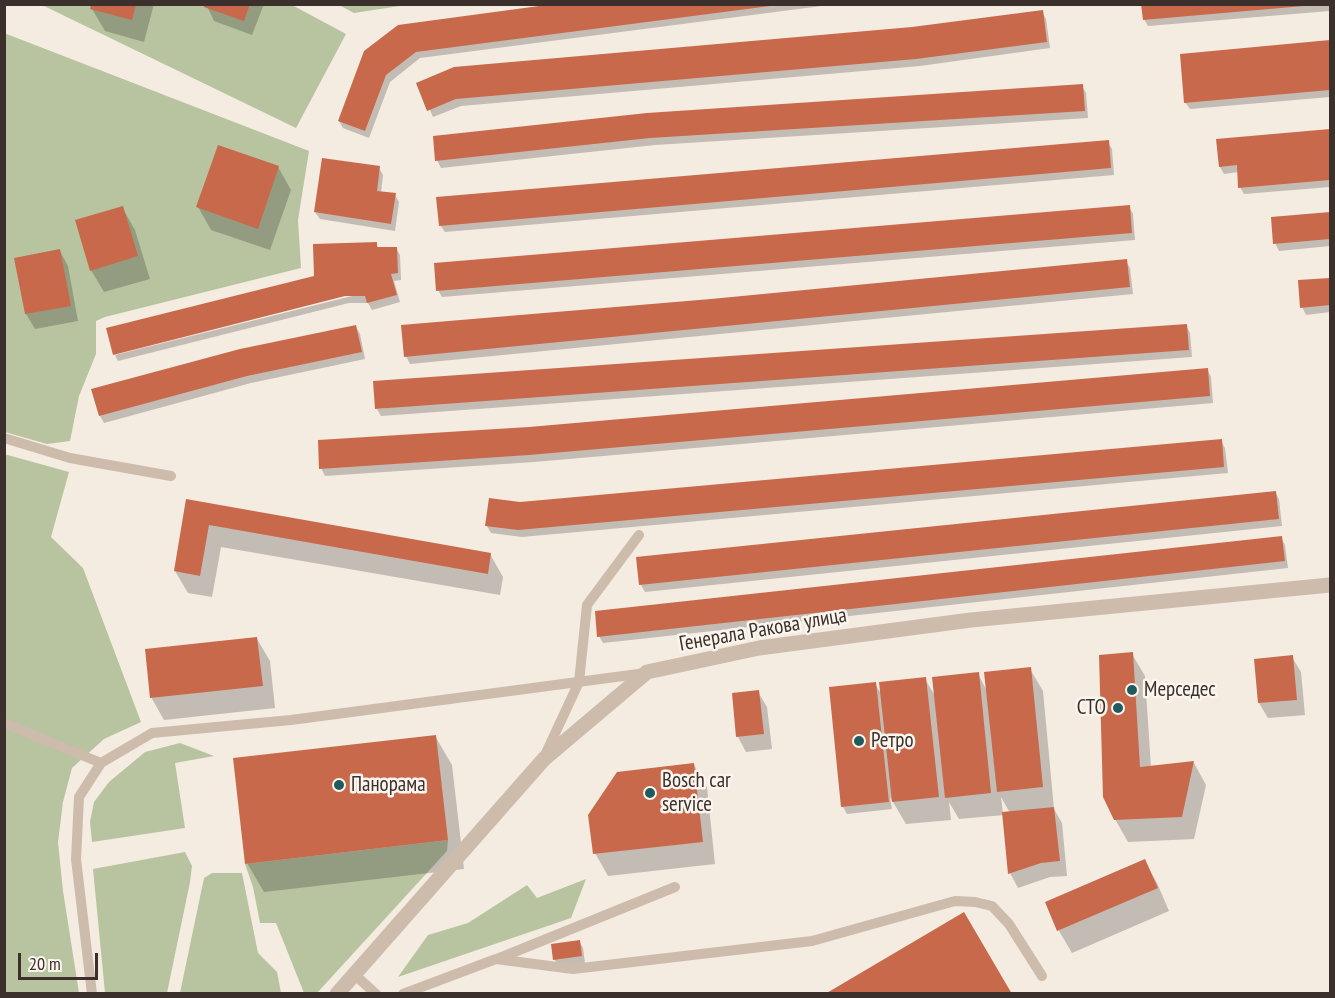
<!DOCTYPE html>
<meta charset="utf-8">
<style>
body{margin:0}
#map{position:relative;width:1335px;height:998px;overflow:hidden;background:#f4ebe1;font-family:"PT Sans Narrow",sans-serif}
canvas{display:block}
.frame{position:absolute;inset:0;border:6px solid #3b302b;pointer-events:none}
.scale{position:absolute;left:18px;top:953px;width:80px;height:27px;box-sizing:border-box;border:3px solid #3b302b;border-top:0;padding-left:8px;font-size:18px;line-height:21px;white-space:nowrap;color:#3b302b;-webkit-text-stroke:4px #fbf5ee;paint-order:stroke}
</style>
<div id="map">
<canvas width="1335" height="998"></canvas>
<div class="frame"></div>
<div class="scale">20 m</div>
</div>
<script>
const context = document.querySelector('canvas').getContext('2d');
context.lineJoin = 'round';
function fill(path, color) { context.fillStyle = color; context.fill(path, 'evenodd'); }
const poly = rows => new Path2D(rows.map(r => 'M' + r).join(''));
function strokePath(path, color, width, dash) { context.strokeStyle = color; context.lineWidth = width; context.lineCap = dash ? 'butt' : 'round'; context.setLineDash(dash || []); context.stroke(path); }
function write(font, color, halo, rows, align = 'center') {
  context.font = font + ' "PT Sans Narrow",sans-serif'; context.lineWidth = 5; context.setLineDash([]); context.textBaseline = 'middle'; context.strokeStyle = halo; context.fillStyle = color; for (const [text, x, y, turn = 0] of rows) {
    context.save(); context.translate(x, y); context.rotate((+turn || 0) * Math.PI / 180); context.textAlign = isNaN(turn) ? turn : align; if (halo) context.strokeText(text, 0, 0); context.fillText(text, 0, 0); context.restore();
  }
}
const green = poly([
 [42,5,292,5,346,34,296,128],
 [339,5,406,5,354,13],
 [4,33,309,151,298,220,301,268,105,317,96,321,96,354,79,396,70,441,47,444,5,432],
 [4,454,69,472,51,537,83,568,141,722,104,739,72,768,63,802,58,842,63,891,79,993,5,993],
 [180,743,214,756,175,763,185,828,92,842,90,822,94,802,109,782,145,752],
 [448,840,447,851,317,993,304,993,276,923,260,923,253,887,245,864],
 [185,852,192,866,190,882,167,993,105,993,93,869],
 [212,873,242,873,258,953,277,972,281,993,180,993,204,878],
 [586,879,571,918,398,977,428,935,468,923,527,885,537,898]
]);
const shadow = poly([
 [93,4,154,4,144,42,105,31,92,9],
 [206,4,264,4,252,35,214,21],
 [566,4,837,4,420,58,390,82,369,138,343,128,339,121,365,52],
 [1143,4,1330,4,1330,11,1148,26,1144,19],
 [1042,12,1046,19,1050,48,920,66,461,106,433,117,418,84,912,29],
 [1330,42,1330,97,1190,109,1185,102,1181,55],
 [1082,86,1086,93,1088,118,655,145,441,168,437,160],
 [1330,131,1330,187,1244,194,1240,187,1239,172,1224,174,1220,167,1218,141],
 [1108,142,1112,149,1114,175,445,232,440,225],
 [278,167,291,190,270,250,211,230,198,207],
 [379,168,383,175,381,193,395,195,399,202,395,231,320,219,315,212],
 [122,207,135,230,150,279,104,292,91,270],
 [1129,207,1133,214,1135,240,442,297,438,290],
 [1330,214,1330,246,1279,251,1275,243,1272,219],
 [376,244,379,249,396,248,400,255,401,280,394,281,400,302,372,310,368,303,349,303,118,361,115,355,352,296,351,293,315,278],
 [60,251,68,266,78,321,35,329,26,314,16,259],
 [1126,261,1130,268,1133,294,410,364,406,356,711,300],
 [1330,279,1330,312,1306,315,1302,307,1300,282],
 [1186,325,1190,333,1192,357,381,416,377,409],
 [356,327,360,334,365,359,251,383,104,423,100,416,93,391],
 [1207,369,1211,377,1213,403,534,462,325,476,321,468,529,429],
 [1221,441,1225,448,1228,473,522,537,491,533,487,526,520,503],
 [1275,492,1279,499,1282,526,645,592,641,585,638,559],
 [187,501,490,554,503,577,500,595,221,547,212,597,188,593,175,571],
 [1281,538,1285,545,1288,568,603,643,599,636],
 [257,639,270,661,275,708,164,720,151,697],
 [1132,654,1145,676,1151,768,1194,763,1206,785,1194,839,1128,842,1115,819],
 [1292,657,1301,672,1305,715,1268,718,1259,703],
 [1030,669,1043,691,1054,809,1062,823,1067,876,1050,877,1018,888,1010,873,1004,815,959,819,949,802,951,820,906,824,890,797,892,809,847,814,843,807,875,684,882,695,925,679,935,696,978,674,987,691],
 [1001,797,1010,813,1003,814],
 [758,692,767,707,772,749,746,752,738,737,733,694],
 [435,736,452,765,464,869,264,892,247,863],
 [694,765,707,787,715,864,608,876,595,853],
 [1144,861,1157,883,1169,911,1072,953,1059,931,1047,902],
 [579,941,583,948,585,963,559,967,555,960,553,945]
]);
const building = poly([
 [204,4,250,4,244,21,204,7],
 [554,4,770,6,416,52,386,75,365,131,338,121,364,51,398,25],
 [1141,4,1304,4,1304,6,1143,20],
 [91,5,136,5,132,20,90,9],
 [1043,10,1047,42,916,59,456,99,427,111,416,83,454,67,912,27],
 [1330,40,1330,90,1184,103,1180,54],
 [1083,84,1085,111,650,138,435,161,433,136,647,113],
 [1330,129,1330,180,1238,188,1237,165,1219,167,1216,139],
 [1109,140,1111,168,439,226,436,197],
 [218,145,279,166,258,229,196,207],
 [322,158,380,166,377,191,396,193,391,224,314,212],
 [1130,205,1132,233,436,291,434,263],
 [123,206,138,256,90,271,75,220],
 [1330,212,1330,239,1273,244,1271,217],
 [377,242,377,247,397,247,398,273,391,274,397,295,367,303,365,296,345,296,113,355,106,328,314,276,313,244],
 [60,249,71,306,25,314,14,258],
 [1127,259,1130,287,404,357,401,325,711,299],
 [1330,278,1330,305,1300,308,1298,280],
 [1187,324,1189,350,375,409,373,381],
 [356,325,362,352,247,376,99,416,91,389,240,349],
 [1208,368,1210,396,529,455,319,469,318,440,529,427],
 [1222,439,1224,467,518,530,485,526,489,498,520,502],
 [1276,491,1279,519,639,585,636,557],
 [186,499,491,553,488,574,209,525,200,576,174,571],
 [1282,536,1285,561,597,637,595,611],
 [257,637,263,686,150,698,145,649],
 [1133,652,1140,767,1194,761,1182,817,1114,820,1103,797,1099,655],
 [1293,655,1297,700,1258,703,1254,659],
 [1031,667,1043,787,997,792,984,672],
 [979,672,991,793,945,798,932,677],
 [926,677,939,797,892,802,879,682],
 [876,682,889,802,841,807,829,687],
 [759,690,764,734,736,737,732,693],
 [436,735,448,840,245,864,233,758],
 [694,763,703,842,593,854,588,815,617,772],
 [1054,807,1060,861,1041,863,1008,874,1002,812],
 [1145,859,1158,888,1057,931,1045,902],
 [964,912,1012,994,825,994],
 [580,940,582,956,553,960,551,944]
]);
const lane = poly([
 [4,438,70,458,171,476],
 [4,723,101,763],
 [545,755,579,682,587,605,639,535],
 [497,959,675,887],
 [355,975,376,994],
 [92,994,76,859,79,797,101,763,152,733,291,720,646,673],
 [403,994,496,959,573,969,812,941,955,901,975,902,992,906,1009,924,1042,976]
]);
const street = poly([
 [337,994,544,759,647,672,759,648,971,620,1330,585]
]);
const markers = [
 [1132,690,6,"#1f5a5e"],
 [1118,708,6,"#1f5a5e"],
 [859,741,6,"#1f5a5e"],
 [339,785,6,"#1f5a5e"],
 [650,793,6,"#1f5a5e"]
];
const streetNames = [
 ["Генерала Ракова улица",763,630,-10]
];
const poiNames = [
 ["Мерседес",1144,690],
 ["СТО",1106,708,"right"],
 ["Ретро",871,741],
 ["Bosch car",662,781],
 ["service",662,805],
 ["Панорама",351,785]
];
fill(green, '#b8c4a0');
fill(shadow, '#0003');
fill(building, '#c8694b');
strokePath(lane, '#cdbbac', 10);
strokePath(street, '#cdbbac', 15);
for (const [x, y, r, color] of markers) { const dot = new Path2D(); dot.arc(x, y, r, 0, 2 * Math.PI); context.fillStyle = color; context.fill(dot); strokePath(dot, '#fbf5ee', 2); }
write('21px', '#3b302b', '#fbf5ee', streetNames);
write('21px', '#3b302b', '#fbf5ee', poiNames, 'left');
</script>
